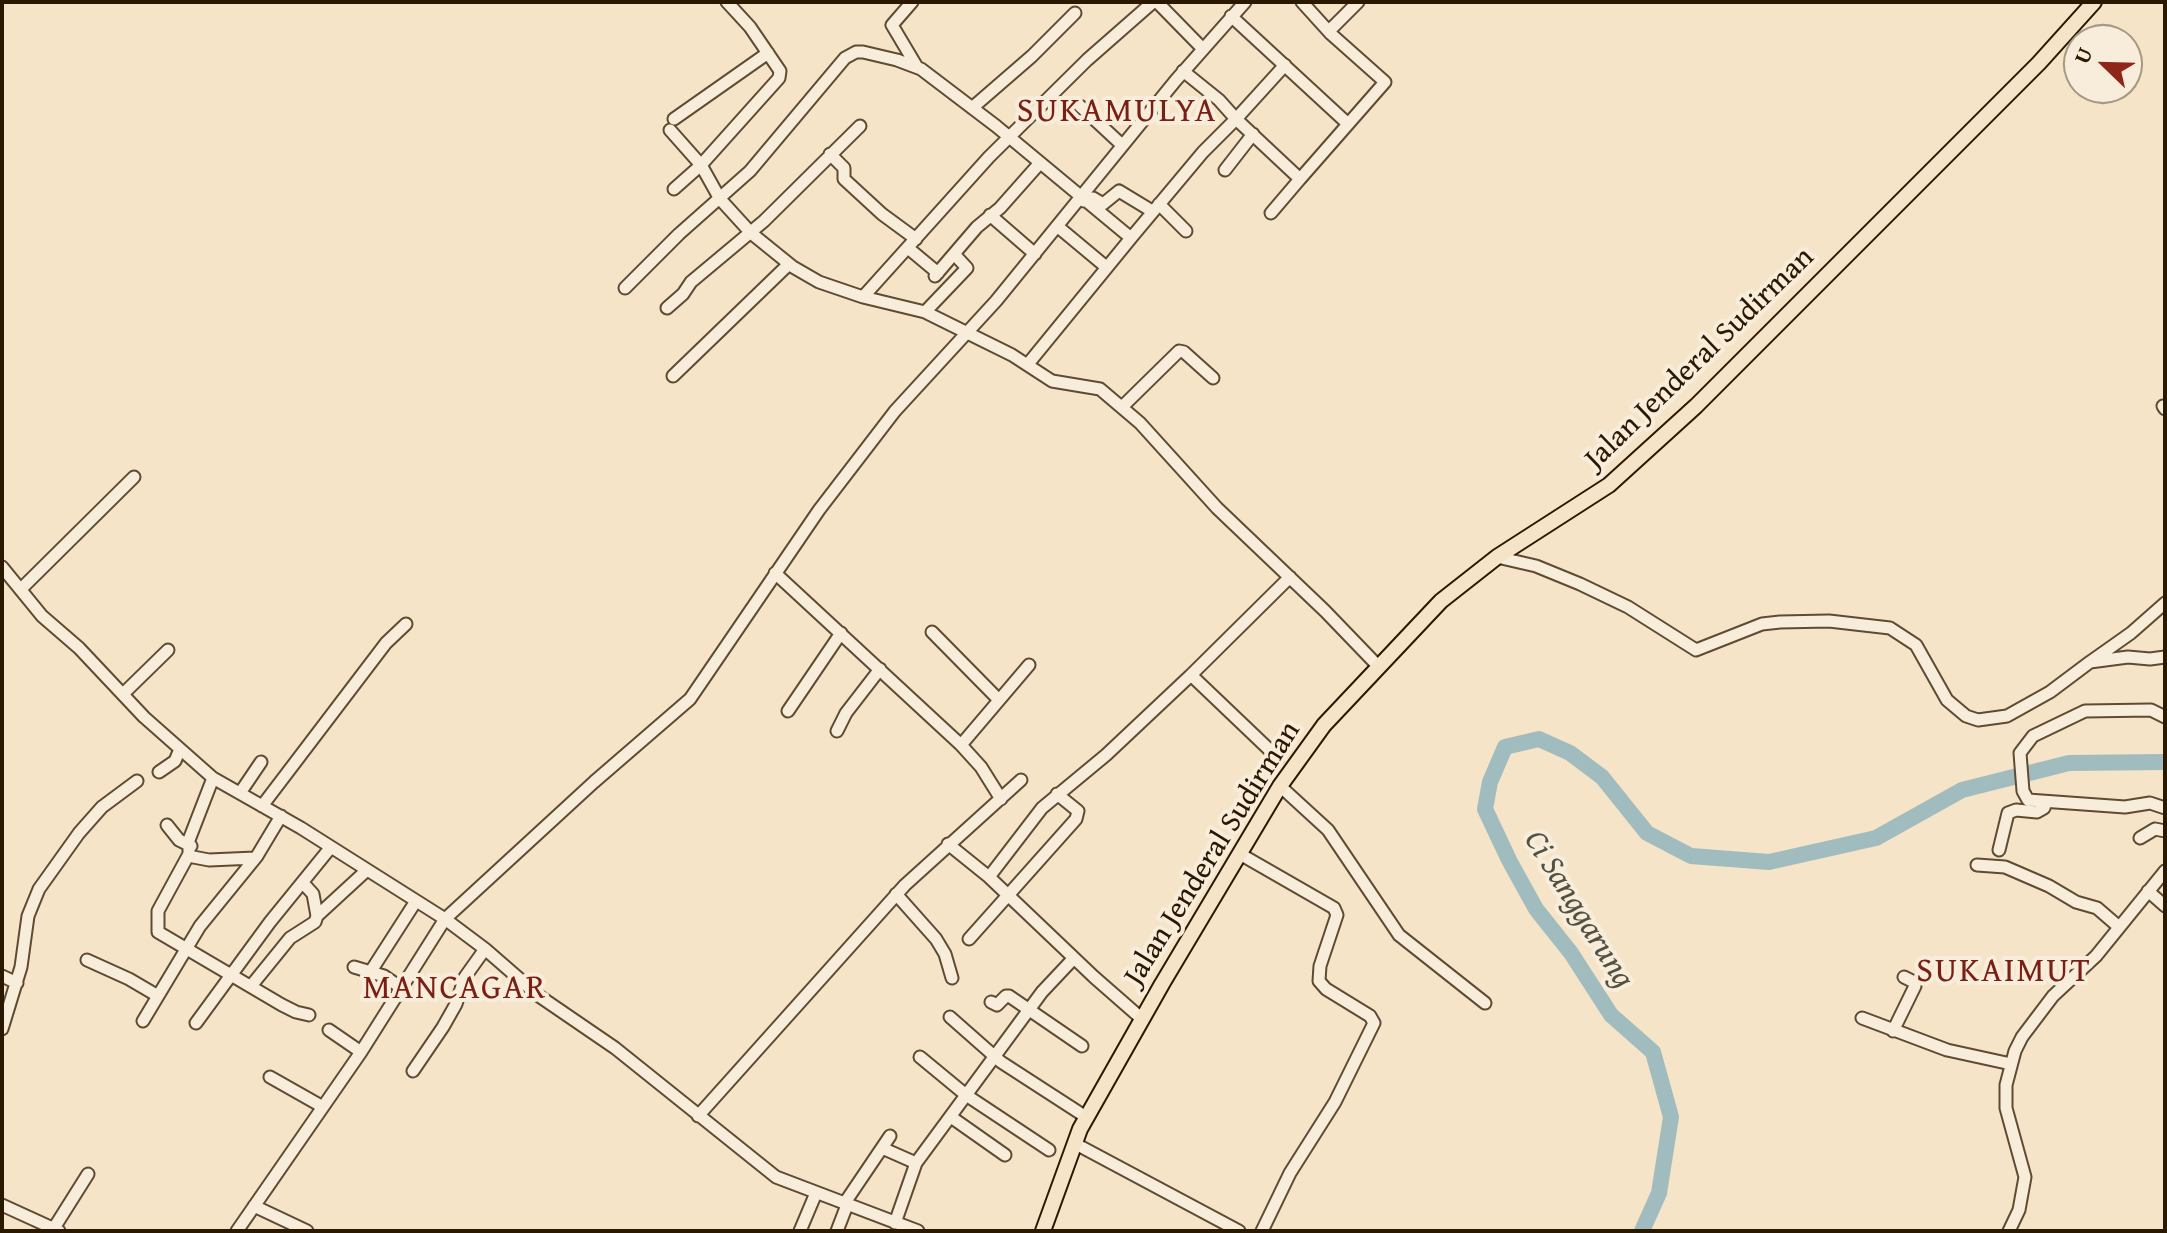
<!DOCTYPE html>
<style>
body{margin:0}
#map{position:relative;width:2167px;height:1233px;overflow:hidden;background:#f5e4c7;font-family:"Gentium Book Plus",serif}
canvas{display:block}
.frame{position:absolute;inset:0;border:4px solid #2b1800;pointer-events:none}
.north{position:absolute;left:2063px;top:24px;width:80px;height:80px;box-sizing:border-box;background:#f8eddb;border:2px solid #a69883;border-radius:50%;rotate:293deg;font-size:22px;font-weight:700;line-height:32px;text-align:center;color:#2b1800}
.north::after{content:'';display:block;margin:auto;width:28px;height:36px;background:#8f2418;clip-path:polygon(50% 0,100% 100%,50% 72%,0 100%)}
</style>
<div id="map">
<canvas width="2167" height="1233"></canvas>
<div class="frame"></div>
<div class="north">U</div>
</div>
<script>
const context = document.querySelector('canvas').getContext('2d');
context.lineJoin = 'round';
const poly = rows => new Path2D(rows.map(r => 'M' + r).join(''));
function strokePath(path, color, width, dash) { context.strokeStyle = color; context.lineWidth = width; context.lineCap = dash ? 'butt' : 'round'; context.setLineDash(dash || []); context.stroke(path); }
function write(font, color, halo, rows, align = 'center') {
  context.font = font + ' "Gentium Book Plus",serif'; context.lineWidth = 8; context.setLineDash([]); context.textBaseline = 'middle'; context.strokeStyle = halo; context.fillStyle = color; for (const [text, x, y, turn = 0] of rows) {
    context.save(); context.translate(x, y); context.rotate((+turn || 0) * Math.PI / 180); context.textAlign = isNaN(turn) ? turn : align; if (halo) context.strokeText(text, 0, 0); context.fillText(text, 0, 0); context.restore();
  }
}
const river = poly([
 [1642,1231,1659,1193,1671,1117,1653,1052,1611,1015,1571,953,1536,909,1509,860,1485,809,1490,782,1505,747,1539,739,1570,753,1602,777,1647,833,1691,856,1769,862,1876,838,1962,790,2069,763,2165,762]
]);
const minor = poly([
 [727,2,750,27,780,71,779,78,701,165,720,199,751,233,793,267,819,282,863,297,925,312,1012,355,1052,381,1100,389,1140,423,1217,508,1325,611,1378,666],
 [912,2,892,25,917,67],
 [1157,2,1203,49],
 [1231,16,1347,123],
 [1329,31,1358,2],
 [1285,65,1236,119,1300,179,1385,82,1331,34,1302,2],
 [1080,106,1122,145],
 [972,108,1032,56,1075,13],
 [674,119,768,53],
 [670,130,701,165,674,189],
 [830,154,844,168,844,179,882,214,916,239],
 [1225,170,1253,134],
 [1084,201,1093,198,1103,204,1119,191,1152,211],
 [1159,204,1186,231],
 [1271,213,1300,179],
 [990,215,1035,254],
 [1057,226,1105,266],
 [1131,238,1203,152,1236,119,1219,100,1183,71],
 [908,248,938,273],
 [935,276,977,227,1000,208,1039,164],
 [625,288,679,234,750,171,845,58,856,52,863,52,897,60,921,69,996,126,1131,238,1028,364],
 [863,297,989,157,1087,60,1153,2],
 [667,308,683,294,691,282,764,221,860,126],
 [925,312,967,268,954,254],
 [673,376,789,264],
 [2163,406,2165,409],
 [1122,407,1179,351,1184,352,1213,378],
 [1497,557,1536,566,1580,584,1628,607,1696,650,1762,624,1780,622,1829,621,1890,628,1916,645,1947,700,1966,716,1978,720,2007,716,2050,692,2090,662,2128,657,2150,659,2165,657],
 [2,567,42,616,79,648,144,717,213,778,301,828,445,919,485,949,539,996,615,1048,776,1177,918,1231],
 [775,573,961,745,981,767,1001,799],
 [21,589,134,477],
 [932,632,999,700],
 [2090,662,2131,633,2165,603],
 [123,694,168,650],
 [788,711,841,633],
 [2165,717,2151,710,2085,711,2033,736,2020,753,2023,791,2028,800,2125,807,2150,803,2165,808],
 [837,731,846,713,880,669],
 [961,745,1029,665],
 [1278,758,1191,675,1290,577],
 [159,772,175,761,180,749],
 [213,778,189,840,189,854,158,911,158,932,282,1005,296,1012,309,1015],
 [1280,786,1328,830,1399,935,1485,1003],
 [240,793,261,762],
 [262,806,386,643,406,624],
 [167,825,179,840,191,846],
 [2140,838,2155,829,2165,831],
 [948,844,989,877,1094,977,1142,1019],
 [1999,850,2008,813,2016,810,2037,812,2044,808,2046,802],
 [1240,854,1334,908,1337,915,1320,966,1319,981,1326,989,1370,1016,1374,1023,1335,1102,1290,1173,1262,1231],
 [188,856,209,860,255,858],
 [1977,865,2005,867,2049,886,2076,902,2097,908,2119,927],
 [989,877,1042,808,1106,755,1191,675],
 [303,883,313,894,317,916],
 [2148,891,2165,906],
 [896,894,936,939,945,954,952,978],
 [969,939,1076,819,1078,811,1057,794],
 [87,960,129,979,158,996],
 [354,967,384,976,400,987],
 [371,971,416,901],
 [2,976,17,983],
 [251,986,290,938,315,922,317,916,367,870],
 [991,1002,997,1005,1006,996,1009,996,1082,1046],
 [950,1017,1001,1062,1086,1117],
 [1862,1018,1947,1050,2011,1064],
 [143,1021,200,926,257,856,281,816],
 [196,1023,270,922,331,847],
 [2,1029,21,967,28,916,39,889,79,833,102,807,137,781],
 [329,1030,361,1052],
 [1893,1031,1915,986,1914,982,1904,977],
 [920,1057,966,1095,1049,1150],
 [413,1071,443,1027,456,1004,465,977,485,949],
 [270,1077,323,1107],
 [698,1116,905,885,1021,780],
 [951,1117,1005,1155],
 [1074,1143,1239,1231],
 [882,1148,916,1163],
 [844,1204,890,1136],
 [2,1205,59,1231],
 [254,1206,307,1231],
 [895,1223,916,1163,1042,992,1074,958],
 [54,1228,88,1174],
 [237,1231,361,1052,445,919,594,782,690,699,819,510,895,411,996,301,1176,80,1245,2],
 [800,1231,816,1193],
 [837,1231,847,1205],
 [2009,1231,2019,1210,2025,1177,2006,1108,2006,1085,2015,1051,2022,1037,2053,996,2096,956,2165,871]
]);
const major = poly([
 [1043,1231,1080,1129,1162,984,1280,786,1324,725,1441,601,1497,557,1609,485,1696,406,2039,63,2094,2]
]);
const streetNames = [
 ["Jalan Jenderal Sudirman",1700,359,-44],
 ["Jalan Jenderal Sudirman",1213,854,-58]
];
const waterNames = [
 ["Ci Sanggarung",1578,910,58]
];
const quarterNames = [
 ["SUKAMULYA",1117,112],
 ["SUKAIMUT",2004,972],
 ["MANCAGAR",455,989]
];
strokePath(river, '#a0bcbf', 16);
strokePath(minor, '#5e4b32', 15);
strokePath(major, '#2b1800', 18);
strokePath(minor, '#f8eddb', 11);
strokePath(major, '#f5e4c7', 14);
write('30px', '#2b1800', '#f8eddb', streetNames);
write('italic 32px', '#545143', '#f8eddb', waterNames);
context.letterSpacing = '2px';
write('34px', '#7a1f14', '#f8eddb', quarterNames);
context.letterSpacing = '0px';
</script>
